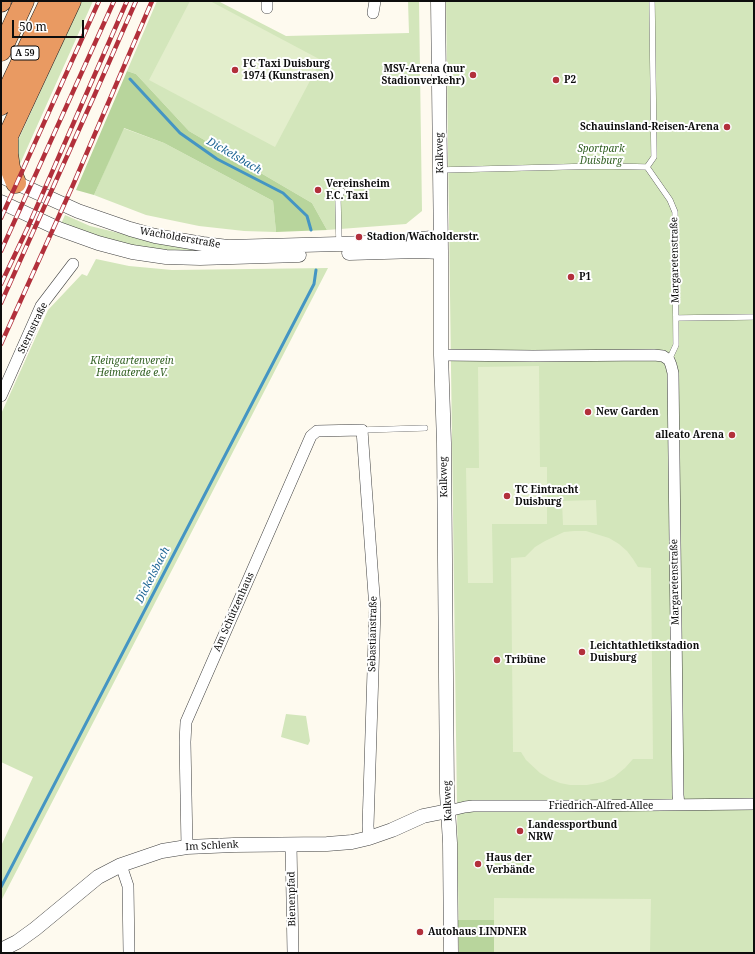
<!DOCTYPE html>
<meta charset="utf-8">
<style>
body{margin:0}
#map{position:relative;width:755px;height:954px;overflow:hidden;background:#fefaef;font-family:"Noto Serif",serif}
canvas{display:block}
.frame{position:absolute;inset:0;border:2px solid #0d0d0d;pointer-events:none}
.scale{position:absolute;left:12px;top:20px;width:72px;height:18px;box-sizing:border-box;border:2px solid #0d0d0d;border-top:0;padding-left:5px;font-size:12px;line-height:14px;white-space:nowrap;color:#0d0d0d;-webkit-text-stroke:3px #fff;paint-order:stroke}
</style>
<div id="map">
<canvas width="755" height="954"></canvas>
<div class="frame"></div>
<div class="scale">50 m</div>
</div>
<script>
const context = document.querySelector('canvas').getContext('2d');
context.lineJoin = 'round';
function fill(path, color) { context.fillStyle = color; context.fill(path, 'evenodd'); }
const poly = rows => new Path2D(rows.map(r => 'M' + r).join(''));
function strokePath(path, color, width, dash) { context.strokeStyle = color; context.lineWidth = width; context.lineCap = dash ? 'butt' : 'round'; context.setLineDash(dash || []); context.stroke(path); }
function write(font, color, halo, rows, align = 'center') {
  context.font = font + ' "Noto Serif",serif'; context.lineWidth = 4; context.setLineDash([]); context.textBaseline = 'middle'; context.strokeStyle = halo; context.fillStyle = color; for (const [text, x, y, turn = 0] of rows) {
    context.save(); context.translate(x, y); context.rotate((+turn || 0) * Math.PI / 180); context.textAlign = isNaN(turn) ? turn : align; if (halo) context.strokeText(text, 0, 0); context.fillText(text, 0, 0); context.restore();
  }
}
const green = poly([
 [82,1,93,1,20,164,17,163,15,147],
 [157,1,218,1,286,36,409,33,408,1,419,1,422,211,406,224,327,230,312,203,189,131,136,74,127,71],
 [446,1,754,1,754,953,459,953],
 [123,128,164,143,273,201,276,232,244,231,199,226,146,215,94,195],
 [65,215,90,226,172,246,222,251,170,252,114,242,61,224],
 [96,259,129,266,172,270,328,268,1,901,1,846,33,777,1,762,1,414,48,310,82,274,87,276],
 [286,714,306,716,310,741,308,745,281,737]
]);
const forest = poly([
 [127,71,136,74,189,131,312,203,327,230,276,232,273,201,164,143,124,128,94,195,76,190],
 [458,920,495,920,494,953,459,953]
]);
const pitch = poly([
 [190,1,210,1,321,60,275,147,149,80],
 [539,366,540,467,547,467,547,524,492,524,493,583,468,583,466,468,479,468,478,367],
 [596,500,597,525,563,525,562,501],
 [574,531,586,531,609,538,619,544,627,551,633,559,638,567,651,568,653,759,633,759,625,768,614,777,603,782,587,785,570,785,560,783,550,779,540,773,526,760,521,752,513,752,511,558,525,557,535,547,545,541,564,532],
 [494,898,651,899,650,953,494,953]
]);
const stream = poly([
 [130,79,180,133,217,159,283,193,307,216,311,230],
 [1,887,314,284,316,270]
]);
const service = poly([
 [652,1,654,157,647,167,670,200,675,212,676,345,669,360],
 [441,170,603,166,647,167],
 [339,244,338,201,342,191],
 [676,318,754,317],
 [362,430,425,428]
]);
const minor = poly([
 [267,1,267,8],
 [373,13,375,1],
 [441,355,533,356,654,355,663,356,669,360,671,365,673,373,678,795,679,805],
 [1,396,41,306,73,264],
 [448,811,465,807,473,806,568,806,754,804],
 [291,844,293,953],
 [187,847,185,742,186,722,311,436,317,431,362,430,375,609,368,826,369,838],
 [121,865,128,886,129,953]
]);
const tertiary = poly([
 [438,1,441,252,441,355,444,443,447,793,450,843,451,953],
 [1,176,78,211,130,229,155,236,203,244,228,247,339,244,393,242,441,237],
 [1,202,59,229,98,243,132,252,166,257,200,258,299,255],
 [349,253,418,251,441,252],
 [1,950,17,942,35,929,98,877,121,865,162,851,187,847,234,845,327,844,352,842,369,838,392,830,423,816,448,811]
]);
const motorway = poly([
 [1,2,1,1],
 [1,51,24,1],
 [1,105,50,1],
 [8,136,8,154,10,168,16,183],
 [1,144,8,136,71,1]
]);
const rail = poly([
 [1,218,99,1],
 [1,251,114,1],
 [1,284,28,227,127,1],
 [1,303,95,94,136,1],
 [1,344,73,185,152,1]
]);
const markers = [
 [235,70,4,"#b2303b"],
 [473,75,4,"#b2303b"],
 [556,80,4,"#b2303b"],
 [727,127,4,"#b2303b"],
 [318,190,4,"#b2303b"],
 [359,237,4,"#b2303b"],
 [571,277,4,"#b2303b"],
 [588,412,4,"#b2303b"],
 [732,435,4,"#b2303b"],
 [507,496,4,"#b2303b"],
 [582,652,4,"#b2303b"],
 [497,660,4,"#b2303b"],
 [520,831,4,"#b2303b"],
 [478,864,4,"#b2303b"],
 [420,932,4,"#b2303b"]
];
const shields = [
 [25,53,28]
];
const shieldNames = [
 ["A 59",25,53]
];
const poiNames = [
 ["FC Taxi Duisburg",243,64],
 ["1974 (Kunstrasen)",243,76],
 ["MSV-Arena (nur",465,69,"right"],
 ["Stadionverkehr)",465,81,"right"],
 ["P2",564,80],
 ["Schauinsland-Reisen-Arena",719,127,"right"],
 ["Vereinsheim",326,184],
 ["F.C. Taxi",326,196],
 ["Stadion/Wacholderstr.",367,237],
 ["P1",579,277],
 ["New Garden",596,412],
 ["alleato Arena",724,435,"right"],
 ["TC Eintracht",515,490],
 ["Duisburg",515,502],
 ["Leichtathletikstadion",590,646],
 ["Duisburg",590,658],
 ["Tribüne",505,660],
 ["Landessportbund",528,825],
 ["NRW",528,837],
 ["Haus der",486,858],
 ["Verbände",486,870],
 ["Autohaus LINDNER",428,932]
];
const parkNames = [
 ["Sportpark",601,149],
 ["Duisburg",601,161],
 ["Kleingartenverein",132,361],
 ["Heimaterde e.V.",132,373]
];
const streetNames = [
 ["Kalkweg",440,153,-91],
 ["Wacholderstraße",180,238,10],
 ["Margaretenstraße",675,260,-91],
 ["Sternstraße",33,328,-64],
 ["Kalkweg",444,477,-91],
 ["Margaretenstraße",675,582,-91],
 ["Am Schützenhaus",234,612,-66],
 ["Sebastianstraße",373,634,-89],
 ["Kalkweg",448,801,-92],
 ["Friedrich-Alfred-Allee",601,806],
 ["Im Schlenk",212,846,-3],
 ["Bienenpfad",292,899,-91]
];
const waterNames = [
 ["Dickelsbach",234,156,30],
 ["Dickelsbach",153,575,-63]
];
fill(green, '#d3e6bb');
fill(forest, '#b8d59c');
fill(pitch, '#e3eecc');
strokePath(stream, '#4495c3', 3);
strokePath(service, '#404040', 6);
strokePath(minor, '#404040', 12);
strokePath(tertiary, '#404040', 15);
strokePath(motorway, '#1e1e1e', 21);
strokePath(service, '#fff', 5.5);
strokePath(minor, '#fff', 11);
strokePath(tertiary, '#fff', 14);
strokePath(motorway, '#e99a62', 20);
strokePath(rail, '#b2303b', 4.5);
strokePath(rail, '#fff', 3, [9]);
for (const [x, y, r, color] of markers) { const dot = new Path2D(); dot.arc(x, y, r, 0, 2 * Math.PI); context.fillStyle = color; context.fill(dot); strokePath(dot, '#fff', 1.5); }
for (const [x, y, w] of shields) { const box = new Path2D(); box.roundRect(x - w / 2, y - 7, w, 14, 3); context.fillStyle = '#fff'; context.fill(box); strokePath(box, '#0d0d0d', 1); }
write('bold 9px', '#0d0d0d', null, shieldNames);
write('bold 10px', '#0d0d0d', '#fff', poiNames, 'left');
write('italic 10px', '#326023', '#fff', parkNames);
write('10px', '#0d0d0d', '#fff', streetNames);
write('italic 11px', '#206795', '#fff', waterNames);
</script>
